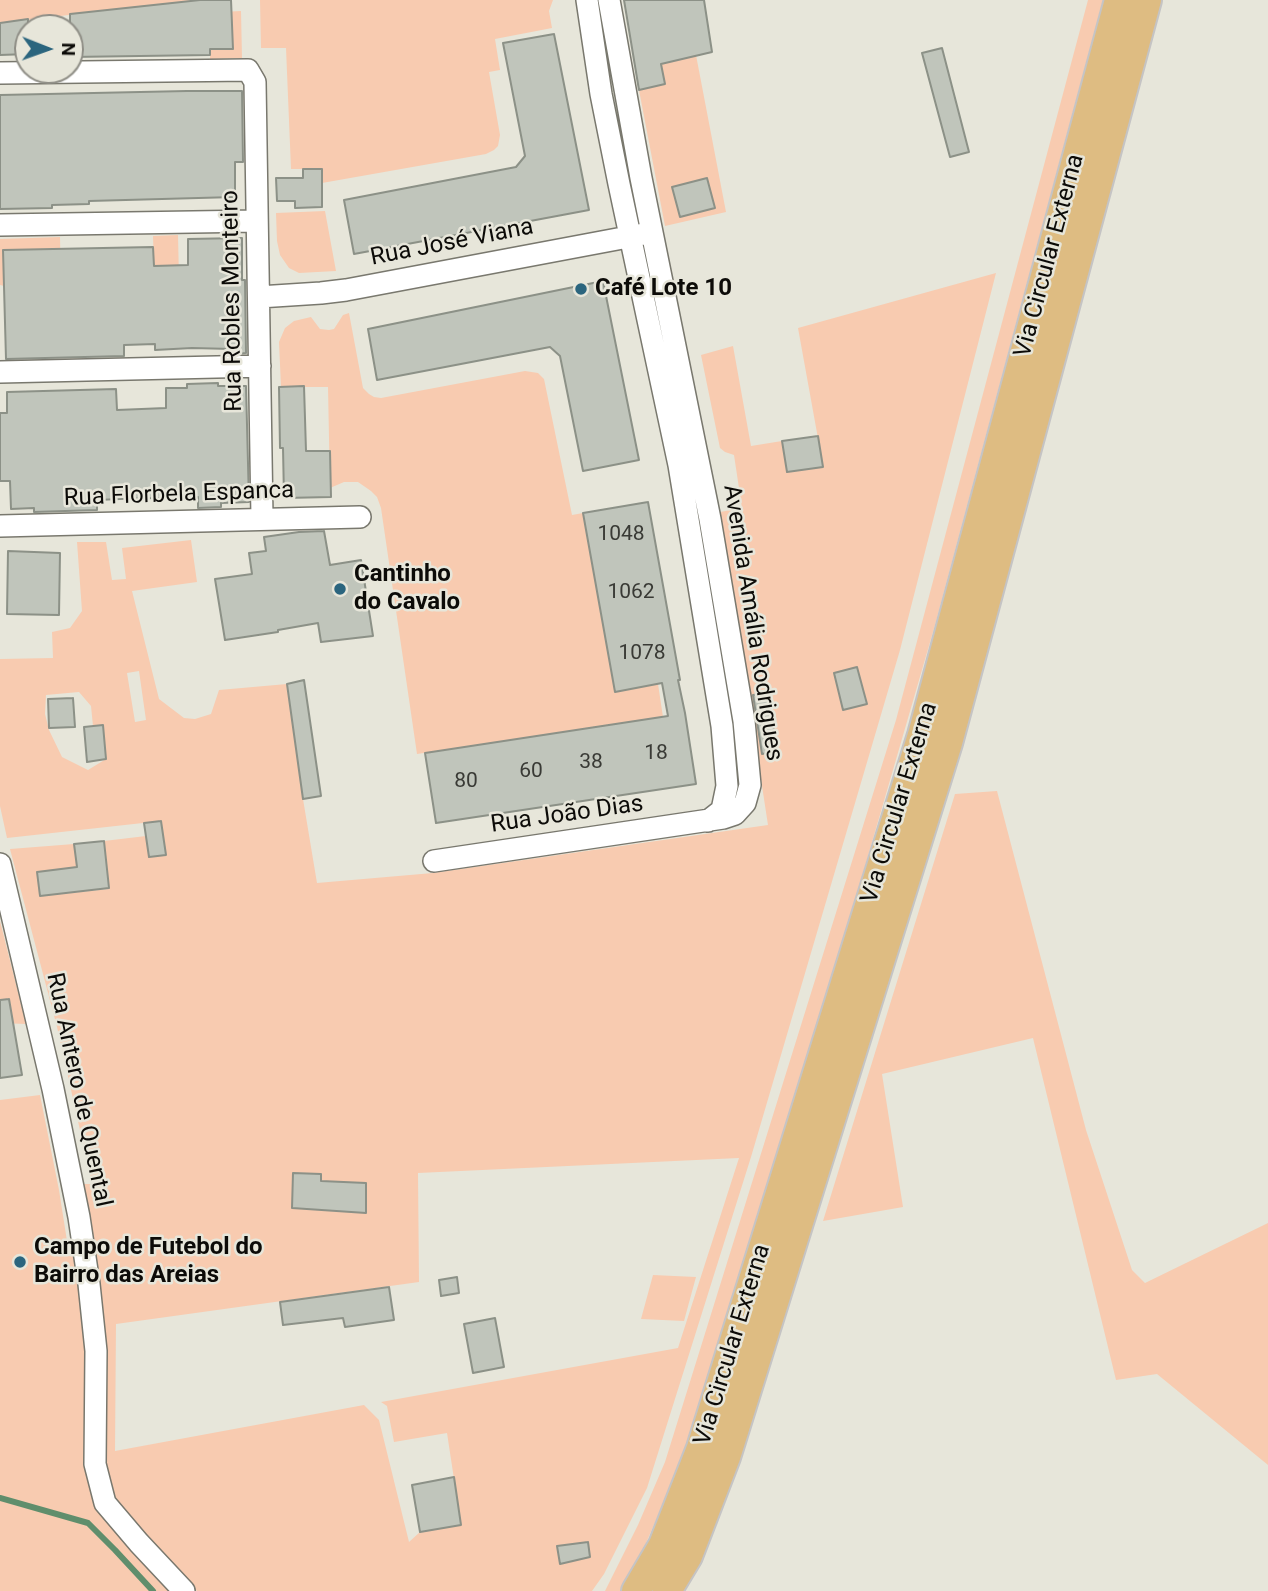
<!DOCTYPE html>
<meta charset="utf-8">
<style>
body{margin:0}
#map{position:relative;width:1268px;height:1591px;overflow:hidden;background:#e7e6da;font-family:Roboto,sans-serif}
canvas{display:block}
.north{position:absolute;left:14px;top:14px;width:70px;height:70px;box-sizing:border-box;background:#e7e6da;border:2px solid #8f8e86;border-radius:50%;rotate:91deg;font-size:19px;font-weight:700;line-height:28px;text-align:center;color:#0c0b08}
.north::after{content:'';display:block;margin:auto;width:24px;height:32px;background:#2b657e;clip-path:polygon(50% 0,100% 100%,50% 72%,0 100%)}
</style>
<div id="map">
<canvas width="1268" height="1591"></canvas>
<div class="north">N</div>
</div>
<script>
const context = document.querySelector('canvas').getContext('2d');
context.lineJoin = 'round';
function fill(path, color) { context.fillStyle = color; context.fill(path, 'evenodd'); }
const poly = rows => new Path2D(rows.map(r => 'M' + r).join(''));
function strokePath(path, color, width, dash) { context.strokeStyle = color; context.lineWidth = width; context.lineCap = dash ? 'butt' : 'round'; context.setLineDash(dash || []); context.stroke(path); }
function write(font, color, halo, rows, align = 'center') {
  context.font = font + ' Roboto,sans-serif'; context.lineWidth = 5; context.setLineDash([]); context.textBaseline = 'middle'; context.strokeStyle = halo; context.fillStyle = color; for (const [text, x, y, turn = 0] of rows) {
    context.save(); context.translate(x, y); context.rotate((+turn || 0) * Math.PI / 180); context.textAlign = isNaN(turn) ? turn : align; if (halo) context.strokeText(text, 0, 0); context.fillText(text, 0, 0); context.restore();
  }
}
const green = poly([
 [0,0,198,0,0,23],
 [260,0,553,0,549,11,552,28,495,39,500,70,489,72,500,135,498,146,494,150,486,154,322,183,322,169,291,169,286,48,261,48],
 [1088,0,1103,0,935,625,848,925,681,1463,632,1575,622,1591,605,1591,638,1525,665,1462,896,720],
 [241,11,242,58,210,59,210,49,233,49,232,25,221,12],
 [696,55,726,212,665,226,639,90,665,84,661,64],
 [325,211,336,271,299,273,289,268,280,255,277,241,276,213],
 [178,235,179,279,154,269,153,236],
 [60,237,61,283,50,300,4,300,4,286,0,285,0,239],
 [46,250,4,279,3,251],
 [996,273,900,650,751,1157,647,1488,604,1574,592,1591,197,1591,153,1547,116,1501,108,1482,104,1455,106,1384,102,1296,83,1184,92,1184,57,1027,10,849,74,844,77,867,37,872,40,896,109,889,104,841,146,836,149,857,165,855,161,821,7,838,0,806,0,659,53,658,52,632,70,628,82,611,77,542,106,542,112,580,126,579,122,548,191,540,197,582,132,591,159,699,184,718,195,719,211,714,219,690,287,684,303,799,317,883,433,873,768,825,720,512,742,508,734,455,725,452,720,448,701,355,733,346,751,446,782,441,787,472,823,466,798,328],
 [139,671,146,720,135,722,127,673],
 [79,692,91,706,93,726,103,725,106,759,88,770,62,757,49,730,45,714,46,695],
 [739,1158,678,1348,381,1402,387,1406,394,1442,447,1433,461,1525,420,1532,409,1542,379,1420,364,1405,115,1451,116,1324,419,1282,418,1173],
 [349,313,363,388,369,394,374,397,381,398,525,371,538,373,544,379,572,515,583,513,616,691,658,684,663,717,417,754,381,508,377,497,371,491,358,482,344,482,330,488,328,387,281,387,279,342,285,328,294,321,311,317,320,329,329,330,334,329,343,315],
 [997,791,1086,1130,1132,1270,1145,1283,1268,1223,1268,1465,1157,1374,1116,1380,1033,1038,882,1074,903,1207,823,1221,955,794],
 [0,921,26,1024,0,1023],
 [40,1095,59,1190,67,1241,74,1250,86,1331,88,1476,176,1591,0,1591,0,1100],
 [653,1275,696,1277,684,1321,641,1319]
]);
const stream = poly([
 [0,1498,88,1523,115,1550,153,1591]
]);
const building = poly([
 [200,0,231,0,233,49,210,49,210,55,70,57,70,14,200,0],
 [624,0,704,0,712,52,661,64,665,84,639,90,624,0],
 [28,19,28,54,0,55,0,23,28,19],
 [554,34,589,210,354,254,344,200,516,167,525,156,503,43,554,34],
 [942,48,969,152,950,157,922,53,942,48],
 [187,91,242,91,243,162,235,162,235,197,89,201,89,204,52,205,52,208,0,209,0,95,187,91],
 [303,169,322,169,322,207,295,208,295,201,277,201,276,178,303,178,303,169],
 [707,178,715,208,680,217,672,187,707,178],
 [242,238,242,280,245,280,246,353,233,354,232,349,192,348,155,350,155,344,124,345,124,356,6,359,3,250,153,247,154,266,188,265,188,239,242,238],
 [603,281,639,460,583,471,560,356,550,347,377,380,368,329,603,281],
 [218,383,218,386,246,386,249,502,221,503,221,507,198,508,198,497,120,499,97,500,97,510,34,512,34,508,11,509,10,481,0,481,0,413,7,413,7,392,116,389,117,410,166,408,166,388,187,388,187,384,218,383],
 [304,386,306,451,330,451,331,497,284,498,283,448,280,448,279,387,304,386],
 [818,436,823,467,787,472,782,441,818,436],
 [648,502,680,680,678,680,685,713,696,784,436,823,425,753,668,716,662,683,615,692,583,513,648,502],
 [324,531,330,565,361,560,373,636,321,642,318,623,278,630,278,632,225,640,215,579,252,574,249,553,266,551,264,537,299,532,324,531],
 [8,551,60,553,59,615,7,614,8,551],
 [857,667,867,704,843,710,834,673,857,667],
 [304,680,321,796,303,799,287,684,304,680],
 [768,693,777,751,762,754,753,695,768,693],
 [73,698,75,727,49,728,48,699,73,698],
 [103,725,106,759,87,762,84,727,103,725],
 [161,821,166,855,149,857,144,823,161,821],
 [104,841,109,888,40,896,37,872,77,867,74,844,104,841],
 [9,999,22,1075,0,1078,0,1000,9,999],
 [293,1173,321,1174,321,1181,366,1183,366,1213,292,1208,293,1173],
 [457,1277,459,1293,441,1296,439,1280,457,1277],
 [389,1287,394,1320,345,1327,343,1318,283,1325,280,1302,389,1287],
 [495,1318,504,1367,473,1373,464,1324,495,1318],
 [454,1477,461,1525,420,1532,412,1485,454,1477],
 [588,1542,590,1557,560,1564,557,1546,588,1542]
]);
const minor = poly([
 [587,0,601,94,619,184,679,465,722,726,727,786,722,810,708,821],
 [0,73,248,70,255,82,262,518],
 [0,225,257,221],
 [259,297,321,293,346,290,644,234],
 [0,372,260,366],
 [0,526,360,517],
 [434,861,723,818,735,814,745,803,750,785,744,721,710,519,641,178,609,0],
 [0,864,53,1089,79,1217,89,1284,96,1351,95,1464,105,1503,139,1543,184,1591]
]);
const major = poly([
 [636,1591,663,1545,701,1448,922,735,1119,0],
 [667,1591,688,1556,726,1457,948,743,1147,0]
]);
const markers = [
 [581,289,7,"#2b657e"],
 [340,589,7,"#2b657e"],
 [20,1262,7,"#2b657e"]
];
const numberNames = [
 ["1048",621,535],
 ["1062",631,593],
 ["1078",642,654],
 ["18",656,754],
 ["38",591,763],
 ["60",531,772],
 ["80",466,782]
];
const streetNames = [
 ["Rua José Viana",452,243,-11],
 ["Via Circular Externa",1050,256,-75],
 ["Rua Robles Monteiro",233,301,-91],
 ["Rua Florbela Espanca",179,495,-2],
 ["Avenida Amália Rodrigues",752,623,81],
 ["Via Circular Externa",900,803,-73],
 ["Rua João Dias",567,815,-8],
 ["Rua Antero de Quental",78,1090,78],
 ["Via Circular Externa",733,1345,-73]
];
const poiNames = [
 ["Café Lote 10",595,289],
 ["Cantinho",354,575],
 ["do Cavalo",354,603],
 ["Campo de Futebol do",34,1248],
 ["Bairro das Areias",34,1276]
];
fill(green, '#f8cbb0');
strokePath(stream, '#608e6c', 6);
fill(building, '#c0c5bb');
strokePath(building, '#8c9187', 2);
strokePath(minor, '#79786e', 24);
strokePath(major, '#c5c4c4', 32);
strokePath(minor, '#fff', 21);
strokePath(major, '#debc82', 28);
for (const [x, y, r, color] of markers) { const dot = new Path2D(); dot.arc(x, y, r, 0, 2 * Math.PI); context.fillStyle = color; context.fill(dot); strokePath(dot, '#e7e6da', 2.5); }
write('21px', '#393a35', null, numberNames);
write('24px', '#0c0b08', '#e7e6da', streetNames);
write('bold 24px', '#0c0b08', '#e7e6da', poiNames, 'left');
</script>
